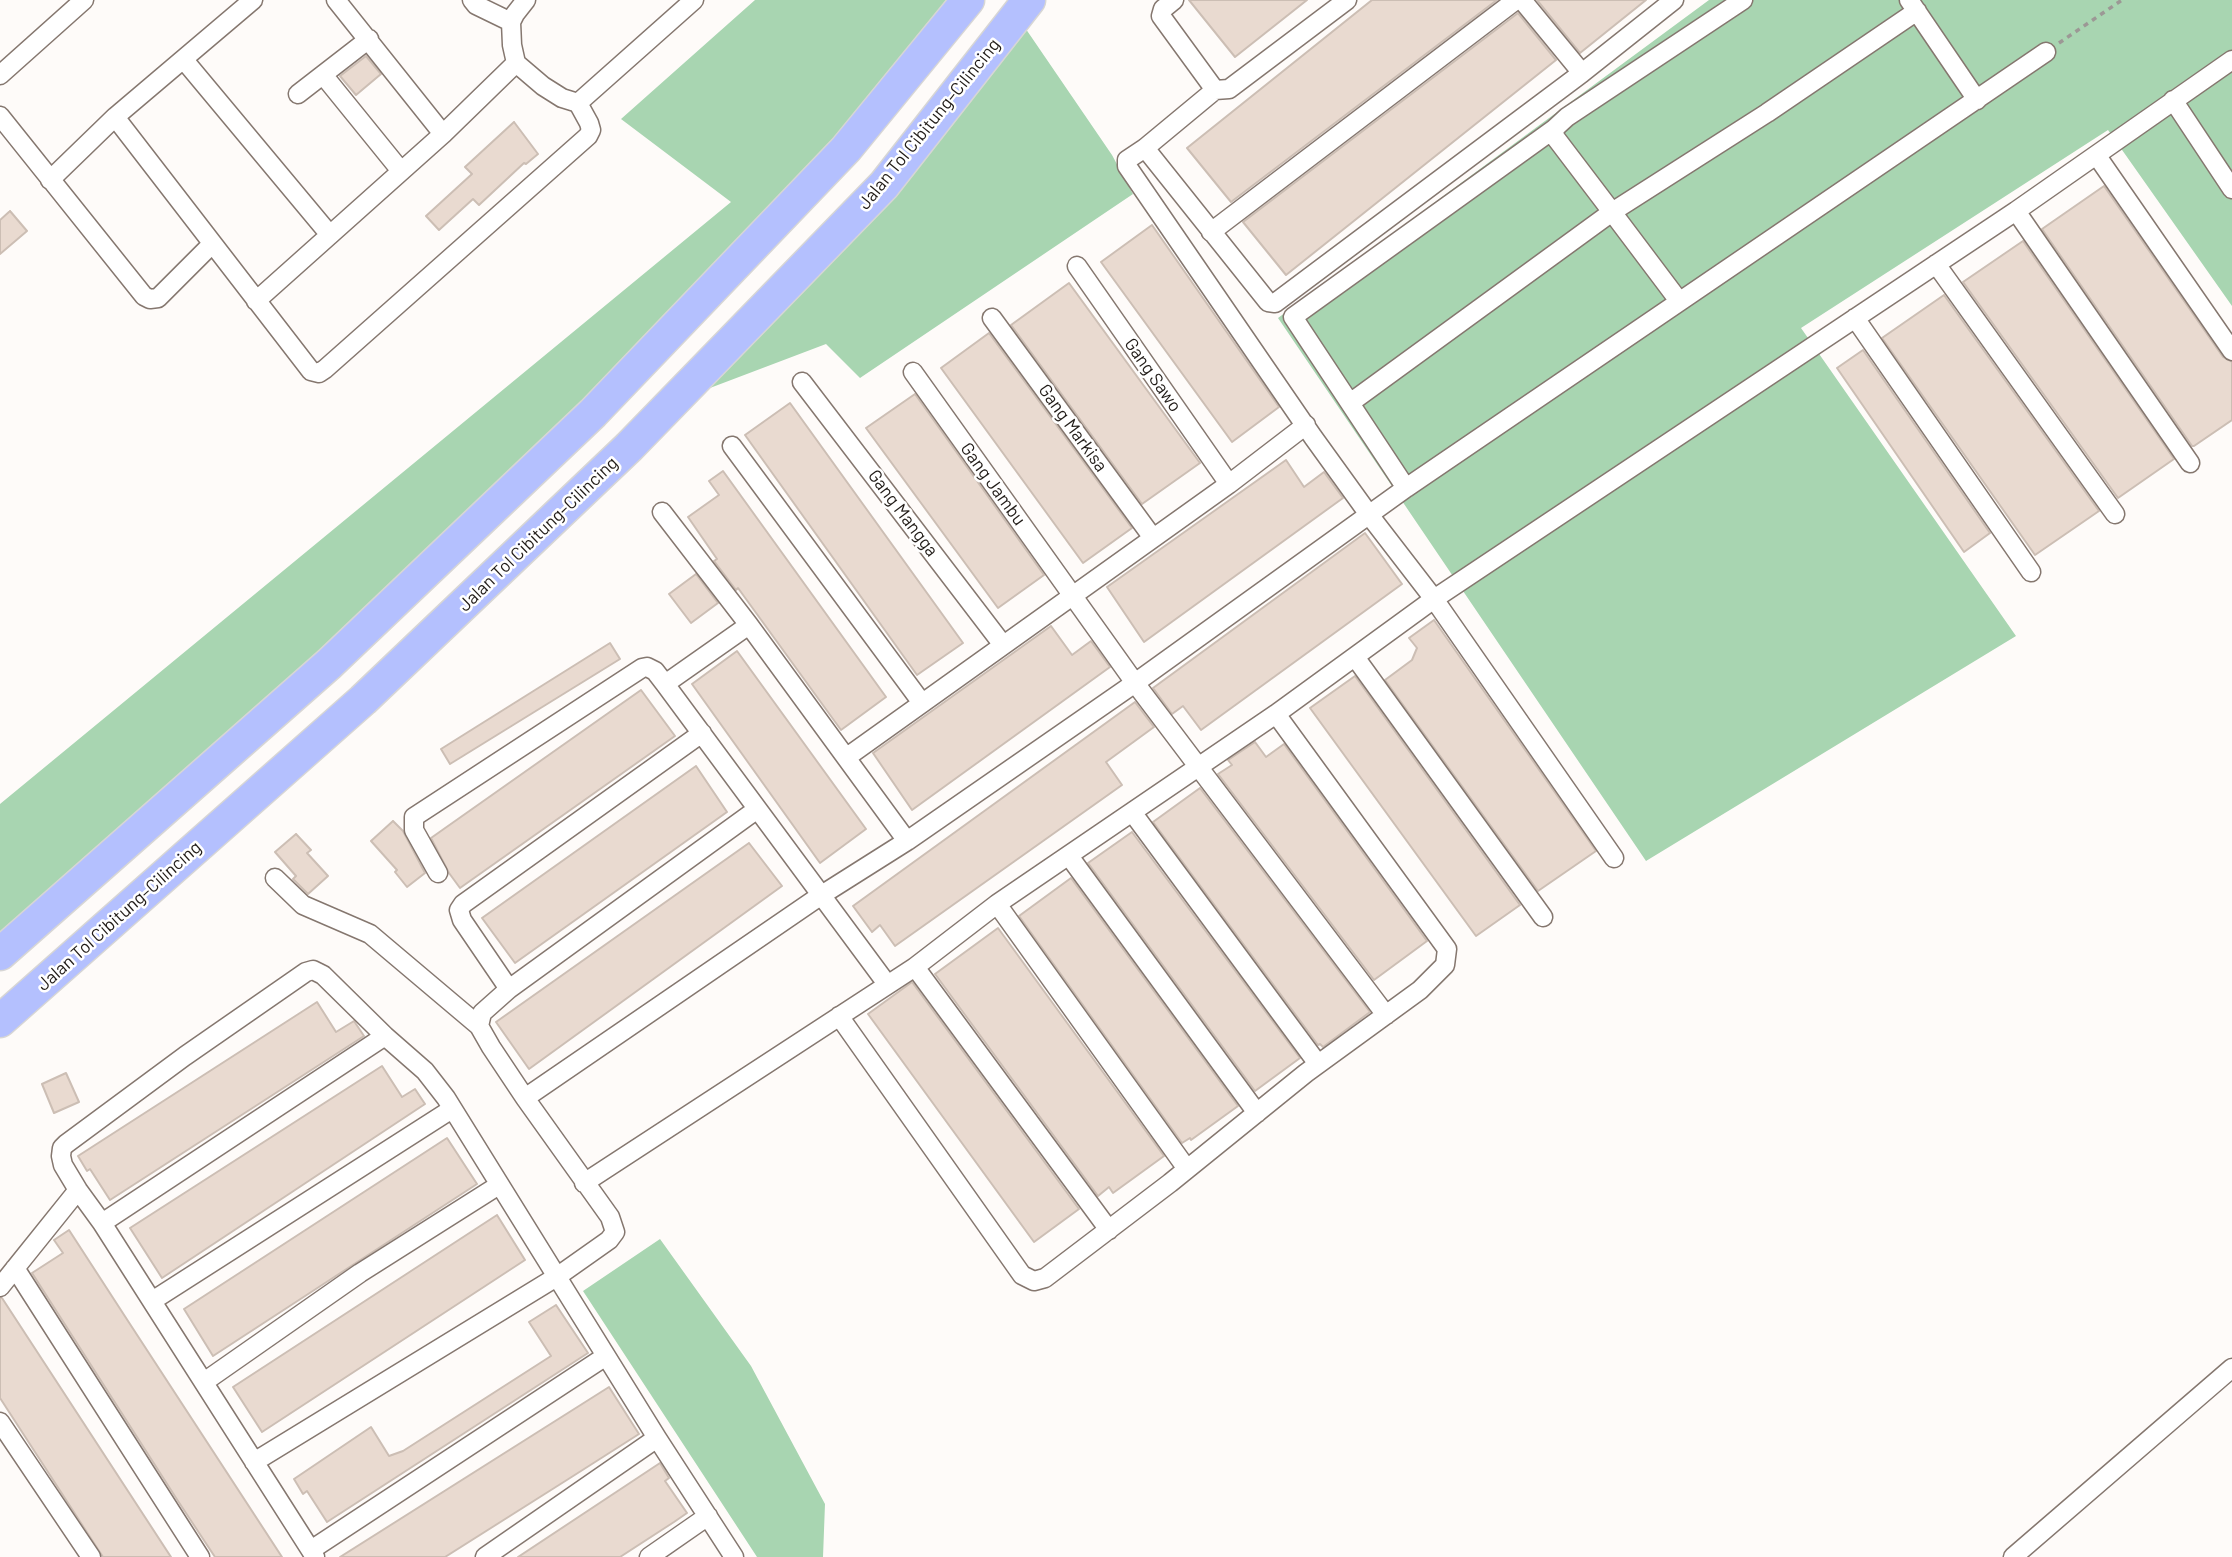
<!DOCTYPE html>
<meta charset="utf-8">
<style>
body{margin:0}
canvas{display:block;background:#fefbf9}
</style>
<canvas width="2232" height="1557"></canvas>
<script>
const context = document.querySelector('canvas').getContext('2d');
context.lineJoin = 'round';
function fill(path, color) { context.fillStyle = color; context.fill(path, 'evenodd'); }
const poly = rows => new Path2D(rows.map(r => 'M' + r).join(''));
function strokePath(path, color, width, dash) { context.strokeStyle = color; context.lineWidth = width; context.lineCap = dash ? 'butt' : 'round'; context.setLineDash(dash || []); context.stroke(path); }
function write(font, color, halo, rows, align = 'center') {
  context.font = font + ' Barlow,sans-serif'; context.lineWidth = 5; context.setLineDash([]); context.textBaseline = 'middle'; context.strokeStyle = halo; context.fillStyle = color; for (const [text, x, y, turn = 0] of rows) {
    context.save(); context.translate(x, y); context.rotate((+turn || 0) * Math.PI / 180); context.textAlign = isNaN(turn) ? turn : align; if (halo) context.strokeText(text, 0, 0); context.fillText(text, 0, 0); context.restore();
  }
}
const green = poly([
 [755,0,968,0,593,413,0,954,0,804,731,202,621,119],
 [1709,0,2232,0,2232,306,2108,130,1801,328,2016,636,1646,861,1278,318],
 [1017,16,1112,155,1133,194,860,378,826,344,673,402],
 [660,1239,751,1366,825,1504,823,1557,757,1557,583,1291]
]);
const building = poly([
 [1189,0,1307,0,1235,57,1189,0],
 [1372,0,1497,0,1231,202,1187,148,1372,0],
 [1537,0,1646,0,1580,53,1537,0],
 [1518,13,1556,60,1286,275,1243,222,1518,13],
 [366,56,381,74,356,95,340,76,366,56],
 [514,122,538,154,526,164,524,163,479,205,473,199,439,230,426,216,472,174,465,167,514,122],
 [2104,186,2223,357,2232,362,2232,420,2194,446,2192,446,2042,229,2104,186],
 [10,211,27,231,0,254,0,220,10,211],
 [1152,225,1279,407,1232,442,1101,262,1152,225],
 [2023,241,2174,459,2118,498,1963,282,2023,241],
 [1069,283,1200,463,1142,504,1011,325,1069,283],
 [1944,295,2099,511,2035,555,1882,338,1944,295],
 [989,333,1132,528,1083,563,941,368,989,333],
 [1863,350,1990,533,1964,552,1837,368,1863,350],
 [915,394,1044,575,998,608,866,428,915,394],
 [790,403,963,643,917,675,745,435,790,403],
 [1286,460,1304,487,1324,472,1343,498,1144,642,1107,587,1286,460],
 [723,471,886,697,841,730,738,588,736,590,714,561,717,559,688,517,719,495,709,481,723,471],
 [1365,533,1402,584,1201,730,1183,706,1172,714,1153,688,1365,533],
 [696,574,718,603,691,623,669,594,696,574],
 [1434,620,1596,851,1538,891,1385,680,1412,660,1417,648,1409,638,1434,620],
 [1051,626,1072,655,1091,641,1110,667,912,810,873,753,1051,626],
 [610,643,620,659,450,764,441,749,610,643],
 [737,651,866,829,820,863,692,684,737,651],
 [1355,676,1520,905,1476,936,1310,708,1355,676],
 [641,690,675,736,460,888,449,873,431,838,641,690],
 [1135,702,1154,727,1106,762,1122,785,895,946,880,925,872,932,853,906,1135,702],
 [1255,742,1266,757,1284,744,1427,941,1374,980,1218,774,1232,765,1228,760,1255,742],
 [696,766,727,812,515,963,482,918,696,766],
 [1200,788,1370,1012,1323,1047,1320,1044,1318,1045,1153,822,1200,788],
 [393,821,403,831,425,873,407,887,395,872,397,870,371,841,393,821],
 [1132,832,1300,1058,1255,1091,1088,863,1132,832],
 [296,834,311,850,307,853,328,876,308,894,293,879,296,876,275,852,296,834],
 [749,843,782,886,529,1069,496,1022,749,843],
 [1071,878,1238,1106,1191,1140,1190,1138,1182,1143,1019,916,1071,878],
 [998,928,1164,1156,1113,1193,1109,1187,1098,1196,935,974,998,928],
 [912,982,1079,1209,1034,1242,868,1014,912,982],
 [317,1002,336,1032,354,1021,364,1036,110,1200,90,1169,87,1171,78,1156,317,1002],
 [382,1066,402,1097,415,1089,425,1104,162,1278,130,1228,382,1066],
 [66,1073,79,1102,54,1113,42,1084,66,1073],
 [447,1138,477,1184,213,1356,184,1309,447,1138],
 [497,1215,525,1260,262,1432,233,1387,497,1215],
 [69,1230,128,1321,282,1557,215,1557,178,1501,32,1273,63,1253,54,1240,69,1230],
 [0,1298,2,1298,171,1557,103,1557,0,1398,0,1298],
 [556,1305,588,1353,327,1522,307,1491,303,1494,294,1479,371,1427,389,1456,403,1451,551,1356,529,1322,556,1305],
 [609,1387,639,1434,570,1478,445,1557,340,1557,609,1387],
 [660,1463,669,1478,665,1481,687,1513,674,1522,620,1557,518,1557,660,1463]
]);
const path = poly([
 [2059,43,2122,0]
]);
const street = poly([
 [336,0,443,134],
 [472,0,476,5,511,22],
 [1174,0,1163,9,1161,16,1215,90],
 [1347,0,1229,89,1215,90,1145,148,1127,160,1127,166,1313,437,1370,516,1434,599,1614,858],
 [1522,0,1582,73],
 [1909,0,1977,100],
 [184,60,330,235],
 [0,75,84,0],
 [324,76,401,171],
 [298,94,369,39],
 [2173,100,2232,189],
 [578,103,694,0],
 [0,116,144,296,150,299,158,298,212,244],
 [115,117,311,371,319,373,325,369,588,136,591,130,589,123,578,103,562,98,543,86,516,63,512,45,511,22,515,14,526,0],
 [1145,148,1268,302,1275,303,1582,73,1674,0],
 [2097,156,2232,351],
 [50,180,115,117,253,0],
 [2016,211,2190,463],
 [1211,232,1516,0],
 [1936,264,2115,514],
 [1077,266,1229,484],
 [256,301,443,134,516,63],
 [1679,301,1612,212,1767,113,1917,11],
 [992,318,1153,538],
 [1855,318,2031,572],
 [913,372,1135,683,1386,1015],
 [802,382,1003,645],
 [1350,403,1612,212,1555,137,1554,129,1567,117,1743,0],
 [732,446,922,703],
 [1406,488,1293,317,1554,129],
 [662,512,749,625,907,841],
 [1355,657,1543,917],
 [665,684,749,625],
 [847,757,1229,484,1306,425],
 [1132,812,1318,1064],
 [1069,856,1257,1113],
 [438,873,414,830,414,817,642,668,647,667,655,671,665,684,887,984],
 [275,878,303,905,370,934,479,1026],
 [997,904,1187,1169],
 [915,967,1109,1230],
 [509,989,462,920,459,910,463,904,702,733],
 [839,1016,1022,1275,1034,1281,1045,1278,1170,1183,1306,1073,1420,990,1445,965,1447,949,1276,714],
 [525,1098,491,1047,479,1026,482,1013,509,989,756,810],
 [584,1183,915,967,997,904,1276,714,1434,599,2016,211,2232,60],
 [102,1223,385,1036],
 [15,1268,200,1557],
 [0,1287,78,1190],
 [152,1301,452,1109],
 [204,1382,360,1273,499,1185],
 [0,1422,91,1557],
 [254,1462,558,1276,609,1240,615,1232,610,1217,525,1098,820,896,907,841,1135,683,1406,488,2046,52],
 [311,1550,606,1356],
 [315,1557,102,1223,78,1190,63,1165,61,1156,62,1148,66,1144,185,1056,306,972,313,970,323,975,385,1036,425,1071,446,1098,657,1438,734,1557],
 [485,1557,657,1438],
 [649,1557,708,1516],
 [2013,1557,2232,1368]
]);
const highway = poly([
 [0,954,329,664,593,413,846,149,968,0],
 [0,1021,363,700,629,447,884,185,1029,0]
]);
const streetNames = [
 ["Jalan Tol Cibitung–Cilincing",929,124,-51],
 ["Gang Sawo",1153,375,55],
 ["Gang Markisa",1073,428,54],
 ["Gang Jambu",993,484,54],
 ["Gang Mangga",903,513,53],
 ["Jalan Tol Cibitung–Cilincing",538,534,-44],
 ["Jalan Tol Cibitung–Cilincing",119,916,-42]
];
fill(green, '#a8d5b1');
fill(building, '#e9dad0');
strokePath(building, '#ccbeb4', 2);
strokePath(street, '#85776f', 21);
strokePath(highway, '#d7d6d5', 35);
strokePath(path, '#9c9895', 3.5, [5, 5]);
strokePath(street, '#fff', 18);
strokePath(highway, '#b4c0fe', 32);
write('18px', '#201b17', '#fff', streetNames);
</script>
